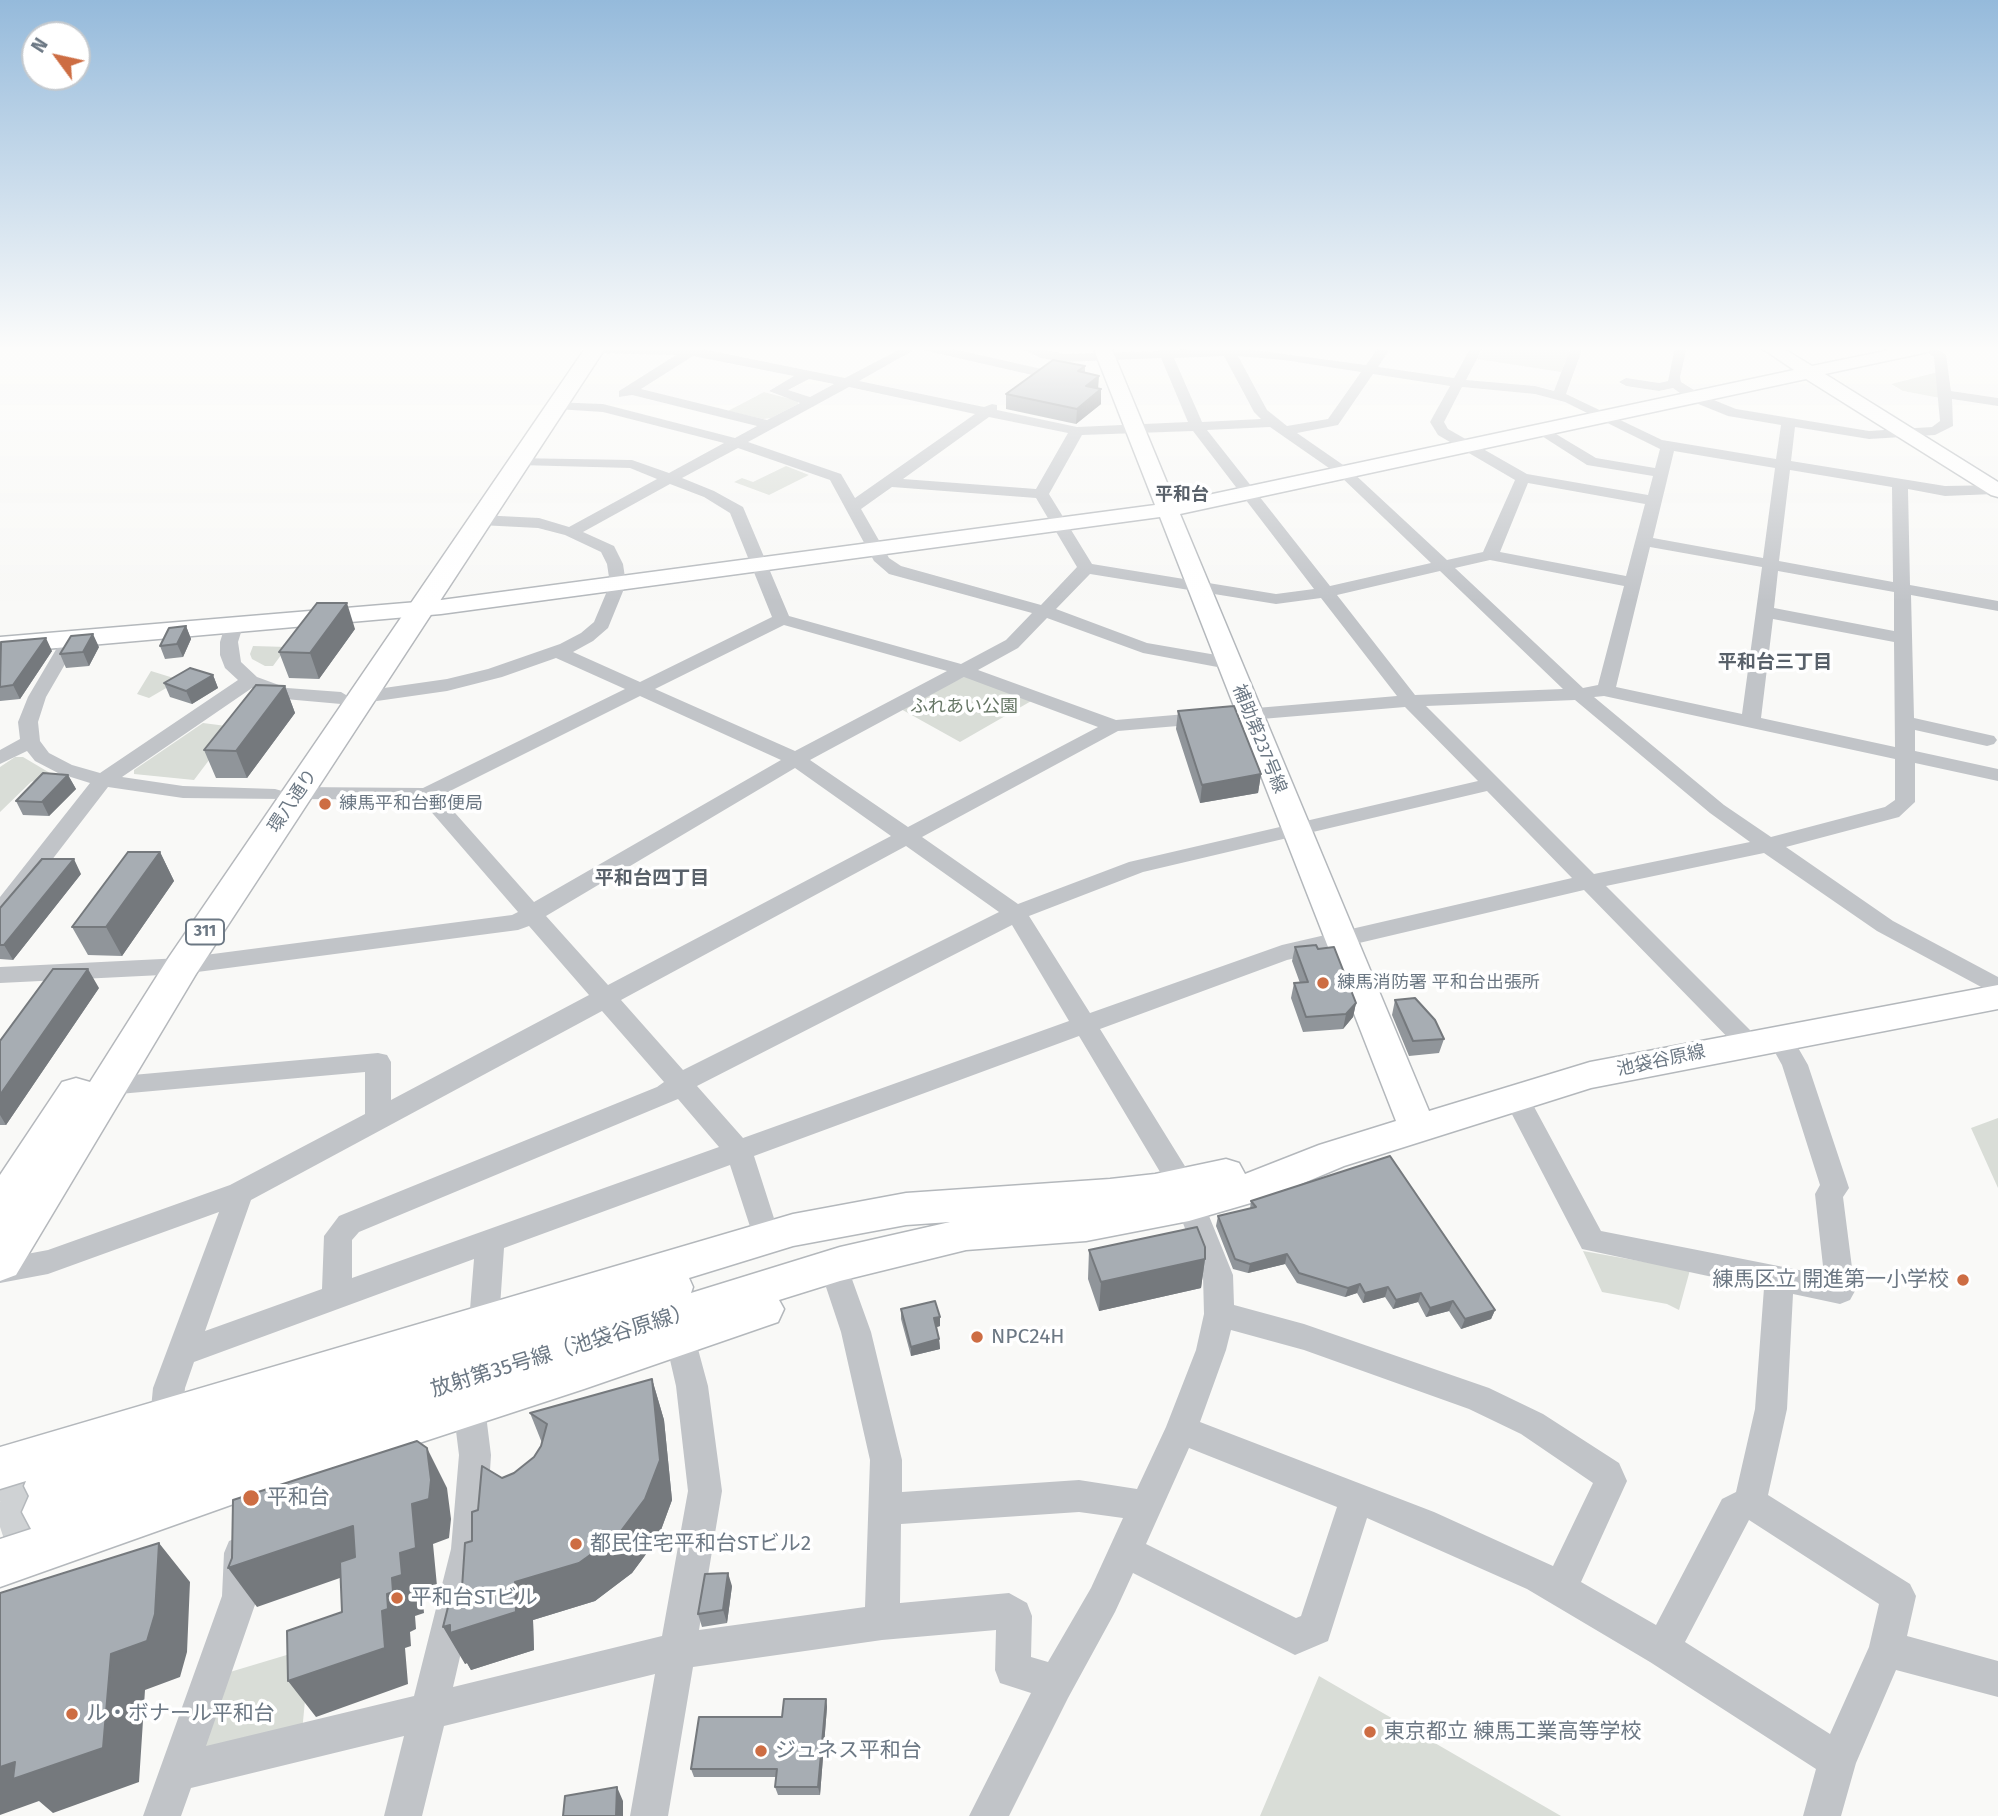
<!DOCTYPE html>
<meta charset="utf-8">
<style>
body{margin:0}
#map{position:relative;width:1998px;height:1816px;overflow:hidden;background:#f9f9f7;font-family:"Fira Sans",sans-serif}
canvas{display:block}
.north{position:absolute;left:21px;top:21px;width:70px;height:70px;box-sizing:border-box;background:#fff;border:2px solid #c4c9ce;border-radius:50%;rotate:303deg;font-size:19px;font-weight:700;line-height:28px;text-align:center;color:#6c7884}
.north::after{content:'';display:block;margin:auto;width:24px;height:32px;background:#cd6d43;clip-path:polygon(50% 0,100% 100%,50% 72%,0 100%)}
</style>
<div id="map">
<canvas width="1998" height="1816"></canvas>
<div class="north">N</div>
</div>
<script>
const context = document.querySelector('canvas').getContext('2d');
context.lineJoin = 'round';
function fill(path, color) { context.fillStyle = color; context.fill(path, 'evenodd'); }
const poly = rows => new Path2D(rows.map(r => 'M' + r).join(''));
function strokePath(path, color, width, dash) { context.strokeStyle = color; context.lineWidth = width; context.lineCap = dash ? 'butt' : 'round'; context.setLineDash(dash || []); context.stroke(path); }
function write(font, color, halo, rows, align = 'center') {
  context.font = font + ' "Fira Sans","Noto Sans JP",sans-serif'; context.lineWidth = 7; context.setLineDash([]); context.textBaseline = 'middle'; context.strokeStyle = halo; context.fillStyle = color; for (const [text, x, y, turn = 0] of rows) {
    context.save(); context.translate(x, y); context.rotate((+turn || 0) * Math.PI / 180); context.textAlign = isNaN(turn) ? turn : align; if (halo) context.strokeText(text, 0, 0); context.fillText(text, 0, 0); context.restore();
  }
}
const green = poly([
 [1484,347,1571,347,1561,372,1477,359],
 [1938,372,1940,398,1903,391,1891,384],
 [764,392,798,401,798,404,771,418,763,419,728,411],
 [786,466,809,475,769,495,734,482,742,478,753,482],
 [253,646,287,647,273,666,265,666,252,659,250,654],
 [151,671,180,680,149,698,137,694],
 [966,676,1033,700,960,742,899,708],
 [203,723,234,727,194,780,134,774,134,770],
 [15,757,23,757,50,773,31,782,0,812,0,767],
 [1998,1118,1998,1188,1971,1128],
 [1583,1251,1690,1270,1679,1310,1667,1304,1602,1292],
 [310,1648,302,1732,195,1761,220,1675],
 [1319,1676,1561,1816,1260,1816]
]);
const secondaryTunnel = poly([
 [0,1501,47,1486],
 [0,1527,45,1512]
]);
const street = poly([
 [590,347,692,347,845,378,904,347,919,347,859,381,984,407,992,404,997,405,997,410,1077,427,1188,422,1161,358,1063,362,1041,358,1017,347,1035,347,1063,354,1158,351,1157,347,1169,347,1171,350,1232,347,1366,365,1379,347,1391,347,1378,367,1454,378,1471,347,1483,347,1466,380,1535,386,1554,391,1571,347,1583,347,1566,394,1662,440,1776,459,1781,425,1728,416,1691,401,1673,388,1659,391,1626,386,1619,382,1626,378,1659,383,1668,381,1675,347,1687,347,1680,377,1681,382,1704,396,1736,409,1869,431,1932,427,1940,421,1934,357,1920,347,1935,347,1946,355,1951,391,1998,398,1998,406,1952,399,1953,426,1935,435,1869,439,1795,427,1791,461,1945,486,1998,485,1998,493,1994,494,1945,496,1908,489,1910,585,1998,601,1998,611,1911,595,1914,718,1994,736,1997,740,1994,744,1987,746,1915,730,1915,751,1998,769,1998,781,1915,763,1915,802,1899,817,1786,847,1893,921,1998,977,1998,996,1877,931,1764,853,1606,886,1757,1037,1761,1043,1757,1049,1748,1052,1739,1049,1584,890,1287,960,1100,1029,1196,1184,1233,1275,1234,1305,1304,1324,1489,1388,1543,1414,1619,1463,1627,1481,1581,1582,1656,1625,1722,1499,1736,1492,1755,1409,1764,1288,1582,1249,1503,1097,1507,1090,1516,1087,1525,1090,1601,1231,1824,1275,1815,1194,1820,1185,1782,1065,1767,1038,1771,1032,1780,1029,1789,1032,1808,1065,1849,1188,1843,1197,1855,1291,1850,1300,1840,1304,1793,1294,1787,1409,1768,1495,1910,1584,1916,1596,1907,1636,1998,1661,1998,1697,1896,1670,1856,1763,1841,1816,1803,1816,1816,1769,1650,1662,1527,1589,1367,1518,1328,1641,1295,1655,1133,1573,1115,1612,1068,1698,1009,1816,969,1816,1031,1693,1000,1683,995,1670,996,1630,882,1640,693,1667,668,1816,630,1816,655,1674,444,1726,422,1816,384,1816,404,1736,191,1788,181,1816,143,1816,222,1596,224,1553,229,1541,241,1536,253,1541,258,1553,258,1596,206,1746,414,1696,451,1549,459,1455,453,1407,458,1397,469,1393,480,1397,485,1407,491,1455,485,1549,453,1687,662,1636,688,1491,676,1386,665,1338,669,1329,680,1325,691,1329,695,1338,708,1386,722,1491,699,1630,865,1607,870,1460,841,1332,819,1266,824,1257,834,1254,844,1257,871,1332,902,1460,902,1492,1079,1480,1137,1489,1166,1427,1196,1350,1204,1314,1203,1275,1169,1187,1079,1036,754,1156,780,1237,776,1245,766,1249,756,1245,730,1165,504,1248,499,1322,495,1331,484,1335,473,1331,469,1322,474,1259,194,1362,185,1388,182,1419,177,1429,166,1434,155,1429,150,1419,153,1388,219,1212,48,1274,0,1283,0,1259,48,1250,230,1185,365,1114,365,1072,108,1095,99,1092,95,1085,99,1078,378,1053,387,1055,391,1062,391,1100,589,995,529,926,518,930,182,974,0,983,0,967,182,958,512,915,518,912,421,800,297,799,290,797,287,793,290,789,297,787,423,788,625,689,556,658,502,677,447,691,363,703,354,697,363,691,447,679,488,669,560,644,581,633,594,622,610,584,607,564,601,552,565,535,538,528,480,525,472,520,480,515,539,518,569,527,657,479,630,468,519,465,514,464,512,461,514,458,632,460,669,473,724,443,603,412,557,409,550,405,552,402,603,404,735,438,757,426,632,395,619,397,619,391,676,355,595,353,590,352,590,347],
 [693,356,794,376,769,391,800,403,767,420,641,389,693,356],
 [1224,356,1254,412,1261,419,1202,422,1174,358,1224,356],
 [1238,356,1284,360,1361,372,1328,419,1287,426,1267,410,1238,356],
 [1373,374,1450,386,1430,422,1438,435,1515,480,1483,552,1447,560,1349,469,1297,433,1338,425,1373,374],
 [809,379,834,384,810,397,788,390,809,379],
 [849,387,975,414,855,498,841,474,748,442,849,387],
 [1462,387,1535,394,1565,402,1660,449,1655,468,1596,458,1546,428,1541,427,1534,431,1587,465,1653,476,1648,495,1527,474,1448,429,1444,422,1462,387],
 [989,417,1068,433,1036,489,903,479,989,417],
 [1270,427,1339,475,1431,563,1330,586,1207,430,1270,427],
 [1193,431,1314,589,1276,594,1092,564,1049,494,1082,435,1193,431],
 [738,448,830,480,874,561,889,574,1032,613,1006,640,961,664,789,616,743,507,714,491,682,478,738,448],
 [1674,451,1775,468,1763,558,1653,538,1674,451],
 [1790,470,1892,487,1893,582,1779,561,1790,470],
 [1528,483,1645,504,1626,576,1500,552,1528,483],
 [670,484,704,497,730,513,772,617,640,682,573,652,593,641,608,628,626,584,623,564,614,546,583,532,670,484],
 [892,487,1036,498,1077,567,1041,605,901,566,889,558,861,509,892,487],
 [1650,547,1762,567,1742,714,1616,687,1650,547],
 [1490,560,1624,586,1598,685,1583,688,1455,568,1490,560],
 [1440,571,1563,689,1415,695,1337,595,1440,571],
 [1778,571,1894,592,1894,631,1774,608,1778,571],
 [1090,574,1276,604,1321,598,1397,696,1116,720,978,670,1018,648,1047,618,1143,653,1228,669,1237,663,1228,657,1147,643,1056,609,1090,574],
 [1773,619,1894,642,1895,747,1761,718,1773,619],
 [784,625,947,671,795,751,655,689,784,625],
 [964,677,1098,727,908,827,810,760,964,677],
 [640,696,781,760,534,902,440,796,640,696],
 [1604,696,1895,759,1895,800,1885,807,1771,837,1724,805,1594,697,1604,696],
 [1575,700,1710,813,1750,842,1594,874,1426,706,1575,700],
 [1405,707,1478,781,1129,862,1018,904,922,837,1118,731,1405,707],
 [795,768,891,836,608,985,546,916,795,768],
 [1487,791,1572,878,1282,945,1090,1013,1029,916,1143,872,1487,791],
 [906,846,999,912,683,1070,621,1000,906,846],
 [1012,925,1069,1021,743,1138,697,1086,1012,925],
 [602,1011,664,1082,657,1087,339,1216,324,1236,322,1289,205,1331,251,1200,602,1011],
 [678,1099,719,1147,352,1278,352,1240,359,1232,678,1099],
 [1231,1330,1304,1350,1469,1409,1521,1434,1593,1483,1553,1566,1434,1512,1200,1422,1226,1350,1231,1330],
 [1189,1448,1337,1507,1301,1616,1296,1618,1146,1544,1189,1448],
 [1079,1512,1123,1518,1091,1588,1048,1662,1031,1657,1032,1616,1027,1603,1009,1593,900,1603,901,1524,1079,1512],
 [1749,1520,1879,1604,1869,1647,1830,1734,1685,1642,1749,1520],
 [922,347,944,347,1046,370,1048,373,1041,377,923,350,922,347],
 [234,621,243,626,238,642,241,662,257,677,287,688,341,692,351,698,341,704,285,699,252,688,122,777,183,786,275,789,282,791,285,795,282,799,183,798,108,787,8,917,0,920,0,897,90,783,58,773,35,761,27,751,0,764,0,750,20,739,18,722,28,697,64,636,76,636,79,640,46,697,38,722,40,741,49,753,72,765,100,773,238,680,225,668,220,655,220,642,225,626,234,621]
]);
const secondary = poly([
 [1093,347,1111,347,1175,502,1794,370,1760,347,1781,347,1812,366,1904,347,1937,347,1928,352,1825,374,1998,482,1998,497,1991,495,1806,379,1180,514,1429,1111,1590,1062,1998,985,1998,1009,1591,1088,1344,1166,1268,1198,1189,1221,1086,1241,966,1250,840,1281,779,1300,784,1309,778,1322,584,1389,242,1501,0,1587,0,1539,31,1529,22,1512,29,1496,24,1486,26,1481,0,1489,0,1447,793,1214,906,1193,1110,1179,1155,1174,1226,1159,1239,1163,1245,1174,1319,1145,1396,1121,1160,517,441,614,0,653,0,637,441,600,1155,505,1093,347],
 [950,1222,840,1247,691,1293,693,1287,689,1278,793,1246,906,1225,950,1222]
]);
const primary = poly([
 [586,347,606,347,196,974,16,1275,0,1281,0,1175,62,1082,76,1078,90,1082,169,957,586,347]
]);
const wall = poly([
 [1085,366,1085,373,1098,388,1101,389,1101,404,1076,424,1006,409,1006,394],
 [186,626,191,639,183,657,165,659,160,646],
 [355,629,319,679,289,678,279,652],
 [0,643,52,651,20,699,0,701],
 [99,647,89,666,66,668,60,654],
 [213,675,218,688,192,704,170,697,164,683],
 [285,686,295,713,247,778,216,778,204,750],
 [1178,711,1261,774,1258,793,1200,803,1176,729],
 [68,775,76,789,49,816,23,815,16,801],
 [160,852,174,881,122,956,88,955,72,927],
 [81,874,13,960,0,959,0,908],
 [1295,947,1318,949,1356,1003,1353,1017,1343,1029,1303,1032,1291,998,1294,983,1300,983,1292,961],
 [99,988,6,1125,0,1125,0,1041],
 [1395,1000,1444,1039,1439,1053,1409,1056,1392,1015],
 [1251,1201,1495,1310,1491,1319,1461,1329,1449,1311,1426,1317,1418,1302,1393,1309,1385,1297,1363,1303,1357,1293,1345,1297,1297,1283,1285,1264,1248,1273,1233,1269,1216,1226,1218,1216,1250,1209],
 [1089,1250,1205,1259,1201,1288,1099,1311,1088,1279],
 [901,1309,940,1326,936,1327,939,1339,940,1349,911,1356,901,1319],
 [652,1379,664,1420,672,1500,658,1538,632,1573,595,1601,533,1620,534,1650,471,1670,467,1663,465,1664,457,1597,462,1588,478,1510,502,1478,514,1473,534,1457,541,1446,542,1443,530,1413],
 [732,1586,727,1623,702,1627,698,1614],
 [826,1699,827,1707,820,1795,778,1795,775,1787,776,1777,694,1777,691,1769,782,1717]
]);
const shadedWall = poly([
 [1099,376,1098,391,1086,386],
 [1101,389,1101,404,1076,424,1077,409],
 [347,603,355,629,319,679,310,653],
 [186,626,191,639,183,657,177,644],
 [93,634,99,647,89,666,83,652],
 [46,638,52,651,20,699,13,685],
 [213,675,218,688,192,704,186,691],
 [285,686,295,713,247,778,236,751],
 [1261,774,1258,793,1200,803,1202,785],
 [68,775,76,789,49,816,42,802],
 [160,852,174,881,122,956,106,927],
 [74,859,81,874,13,960,4,945],
 [88,969,99,988,6,1125,0,1115,0,1095],
 [1356,1003,1353,1017,1343,1029,1346,1014],
 [1287,1254,1285,1264,1248,1273,1250,1264],
 [1205,1259,1201,1288,1099,1311,1101,1282],
 [1360,1284,1357,1293,1345,1297,1348,1288],
 [1388,1287,1385,1297,1363,1303,1365,1293],
 [1421,1293,1418,1302,1393,1309,1396,1300],
 [1453,1301,1449,1311,1426,1317,1430,1308],
 [1495,1310,1491,1319,1461,1329,1465,1319],
 [940,1317,940,1326,934,1328,934,1318],
 [939,1339,940,1349,911,1356,911,1347],
 [652,1379,664,1420,672,1500,658,1538,632,1573,595,1601,533,1620,534,1650,471,1670,467,1663,465,1664,443,1627,515,1582],
 [427,1448,447,1488,451,1519,449,1538,433,1544,437,1586,422,1592,424,1613,415,1616,416,1629,410,1632,411,1646,405,1648,408,1684,316,1717,288,1681,382,1611,400,1553],
 [353,1526,377,1565,257,1607,228,1568],
 [159,1543,190,1582,187,1652,180,1677,145,1690,139,1782,53,1813,39,1801,0,1815,0,1767,111,1654],
 [728,1573,732,1586,727,1623,723,1610],
 [826,1699,827,1707,820,1795,818,1787],
 [617,1787,623,1801,623,1816,616,1816]
]);
const building = poly([
 [1053,360,1085,366,1078,371,1099,376,1086,386,1101,389,1077,409,1006,394,1053,360],
 [317,603,347,603,310,653,279,652,317,603],
 [186,626,177,644,160,646,169,628,186,626],
 [93,634,83,652,60,654,71,636,93,634],
 [46,638,13,685,0,687,1,642,46,638],
 [190,668,213,675,186,691,164,683,190,668],
 [256,685,285,686,236,751,204,750,256,685],
 [1234,706,1261,774,1202,785,1178,711,1234,706],
 [43,773,68,775,42,802,16,801,43,773],
 [128,852,160,852,106,927,72,927,128,852],
 [42,859,74,859,4,945,0,945,0,908,42,859],
 [1316,945,1318,949,1334,947,1356,1003,1346,1014,1306,1017,1294,983,1308,982,1295,947,1316,945],
 [53,969,88,969,0,1095,0,1041,53,969],
 [1415,998,1435,1020,1444,1039,1413,1041,1395,1000,1415,998],
 [1390,1156,1495,1310,1465,1319,1453,1301,1430,1308,1421,1293,1396,1300,1388,1287,1365,1293,1360,1284,1348,1288,1299,1273,1287,1254,1250,1264,1235,1259,1218,1216,1256,1207,1251,1201,1390,1156],
 [1197,1227,1205,1247,1205,1259,1101,1282,1089,1250,1197,1227],
 [935,1301,940,1317,934,1318,939,1339,911,1347,901,1309,935,1301],
 [652,1379,660,1460,645,1499,618,1535,579,1563,515,1582,516,1612,450,1633,450,1625,443,1627,450,1599,457,1597,457,1591,462,1588,465,1543,472,1541,472,1512,478,1510,482,1466,502,1478,514,1473,534,1457,541,1446,547,1424,530,1413,652,1379],
 [417,1441,427,1448,431,1480,429,1499,412,1504,416,1548,400,1553,402,1575,392,1578,393,1592,387,1594,388,1609,382,1611,385,1648,288,1681,287,1631,342,1612,340,1562,355,1557,353,1526,228,1568,232,1558,233,1500,417,1441],
 [159,1543,155,1614,147,1641,111,1654,103,1748,13,1779,15,1762,0,1767,0,1593,159,1543],
 [728,1573,723,1610,698,1614,705,1574,728,1573],
 [784,1699,826,1699,818,1787,775,1787,777,1769,691,1769,699,1717,782,1717,784,1699],
 [617,1787,616,1816,563,1816,565,1796,617,1787]
]);
const markers = [
 [325,804,7,"#cd6d43"],
 [1323,983,7,"#cd6d43"],
 [1963,1280,7,"#cd6d43"],
 [977,1337,7,"#cd6d43"],
 [251,1498,9,"#cd6d43"],
 [576,1544,7,"#cd6d43"],
 [397,1598,7,"#cd6d43"],
 [72,1714,7,"#cd6d43"],
 [1370,1732,7,"#cd6d43"],
 [761,1751,7,"#cd6d43"]
];
const shields = [
 [205,932,38]
];
const shieldNames = [
 ["311",205,932]
];
const farQuarternames = [
 ["平和台",1182,495]
];
const parkNames = [
 ["ふれあい公園",964,707]
];
const streetNames = [
 ["補助第237号線",1259,739,68],
 ["環八通り",293,801,-56],
 ["池袋谷原線",1661,1061,-12]
];
const poiNames = [
 ["練馬平和台郵便局",339,804],
 ["練馬消防署 平和台出張所",1337,983]
];
const neighbourhoodNames = [
 ["平和台三丁目",1775,663],
 ["平和台四丁目",652,879]
];
const nearPoinames = [
 ["練馬区立 開進第一小学校",1949,1280,"right"],
 ["NPC24H",991,1337],
 ["平和台",267,1498],
 ["都民住宅平和台STビル2",590,1544],
 ["平和台STビル",411,1598],
 ["ル・ボナール平和台",86,1714],
 ["東京都立 練馬工業高等学校",1384,1732],
 ["ジュネス平和台",775,1751]
];
const nearStreetnames = [
 ["放射第35号線（池袋谷原線）",562,1351,-17]
];
fill(green, '#d9ddd7');
strokePath(secondaryTunnel, '#cfd2d4', 48, [48, 24]);
strokePath(secondary, '#b4b8bc', 3);
strokePath(primary, '#b5b8bc', 3);
fill(street, '#c1c4c8');
fill(secondary, '#fff');
fill(primary, '#fff');
fill(wall, '#90959a');
fill(shadedWall, '#75797d');
fill(building, '#a7adb3');
strokePath(building, '#75797d', 2);
const sky = context.createLinearGradient(0, 0, 0, 601);
sky.addColorStop(0, '#95badb');
sky.addColorStop(0.58, '#fcfcfb');
sky.addColorStop(1, '#fcfcfb00');
context.fillStyle = sky;
context.fillRect(0, 0, 1998, 601);
for (const [x, y, r, color] of markers) { const dot = new Path2D(); dot.arc(x, y, r, 0, 2 * Math.PI); context.fillStyle = color; context.fill(dot); strokePath(dot, '#fff', 2.5); }
for (const [x, y, w] of shields) { const box = new Path2D(); box.roundRect(x - w / 2, y - 12.5, w, 25, 5); context.fillStyle = '#fff'; context.fill(box); strokePath(box, '#6c7884', 2); }
write('bold 16px', '#6c7884', null, shieldNames);
write('bold 18px', '#59616a', '#fff', farQuarternames);
write('18px', '#677766', '#fff', parkNames);
write('18px', '#6c7884', '#fff', streetNames);
write('18px', '#6c7884', '#fff', poiNames, 'left');
write('bold 19px', '#59616a', '#fff', neighbourhoodNames);
write('21px', '#6c7884', '#fff', nearPoinames, 'left');
write('21px', '#6c7884', '#fff', nearStreetnames);
</script>
